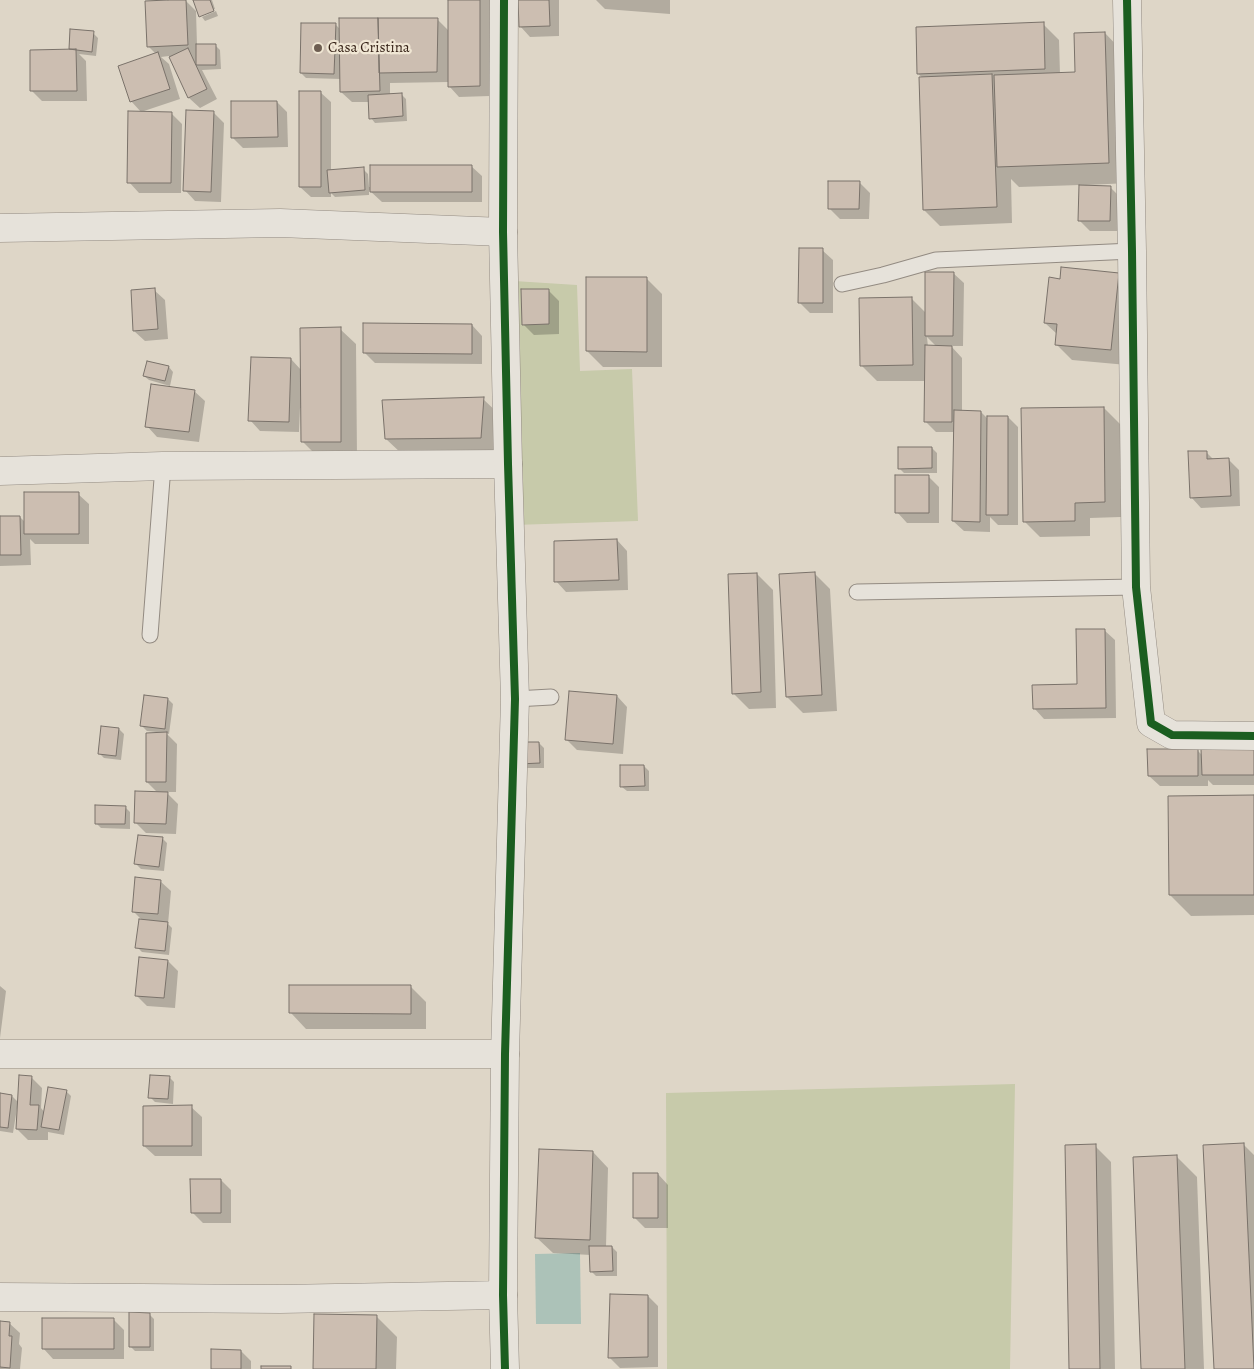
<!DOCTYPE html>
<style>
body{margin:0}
canvas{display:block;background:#ded6c7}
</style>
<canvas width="1254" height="1369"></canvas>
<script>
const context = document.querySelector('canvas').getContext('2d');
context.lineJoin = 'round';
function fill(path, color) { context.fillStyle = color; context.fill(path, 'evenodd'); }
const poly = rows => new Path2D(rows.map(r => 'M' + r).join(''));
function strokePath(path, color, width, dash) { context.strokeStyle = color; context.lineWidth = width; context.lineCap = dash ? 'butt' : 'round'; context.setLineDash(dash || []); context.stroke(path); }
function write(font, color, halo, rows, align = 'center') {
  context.font = font + ' Alegreya,serif'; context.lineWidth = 4.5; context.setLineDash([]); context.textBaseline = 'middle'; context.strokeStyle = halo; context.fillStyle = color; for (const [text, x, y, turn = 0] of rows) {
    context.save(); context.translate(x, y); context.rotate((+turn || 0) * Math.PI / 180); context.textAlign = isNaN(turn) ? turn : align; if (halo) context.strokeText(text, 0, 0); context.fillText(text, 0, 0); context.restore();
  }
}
const green = poly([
 [514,281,577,285,580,371,632,369,638,521,514,525],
 [1015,1084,1010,1369,667,1369,666,1093]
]);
const water = poly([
 [580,1253,581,1324,536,1324,535,1254]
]);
const shadow = poly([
 [185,0,196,11,197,45,215,45,220,50,221,69,202,70,217,99,200,108,189,98,169,56,161,57,169,64,180,99,141,112,131,101,156,54,148,46],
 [196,0,212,0,215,9,201,15,201,17],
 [449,0,490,0,490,96,459,97,449,86,449,82,390,83,390,95,401,94,406,99,407,121,375,123,371,118,369,102,352,102,341,92,341,79,306,78,301,73,335,24,341,30,437,19,449,31],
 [519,0,559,0,559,36,530,37,520,26],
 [596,0,670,0,670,14,605,9],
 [216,11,218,16,205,21,202,17],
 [1043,24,1059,40,1060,74,1077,73,1105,33,1125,54,1129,183,1087,185,1087,187,1110,187,1121,198,1120,231,1090,231,1079,220,1080,185,1019,187,1011,179,1012,223,940,226,924,210,920,78,923,78,918,74],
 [93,33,98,38,96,56,79,54,86,61,87,101,42,101,32,91,72,51],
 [320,92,331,102,331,171,363,169,368,174,369,187,371,187,471,166,482,176,482,202,382,202,369,190,369,195,335,197,331,193,331,197,311,197,300,187],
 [277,102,287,112,288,147,243,148,233,138],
 [171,113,182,124,181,193,139,193,129,182],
 [214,113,224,123,221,202,195,201,185,190],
 [859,182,870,193,869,219,840,219,829,208],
 [822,250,833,260,833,313,810,313,799,302],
 [953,273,964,283,963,346,951,346,962,358,962,412,981,412,988,419,1008,417,1018,427,1018,525,998,525,990,517,990,532,964,531,953,521,955,432,936,432,925,421,926,381,877,381,861,365,911,298,926,313],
 [927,337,937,347,928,347],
 [1119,274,1127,365,1072,360,1056,344,1057,334,1045,323,1061,280],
 [646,278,662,294,662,367,603,367,587,351],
 [154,290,165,300,168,339,145,341,134,331],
 [548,290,559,301,559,334,534,335,523,324],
 [472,325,482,336,482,364,375,363,364,352],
 [340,329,356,344,357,457,318,457,302,441,302,408,300,408,299,432,260,431,250,420,291,359,302,371],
 [169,367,173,372,170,386,149,380,144,376],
 [194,391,205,401,199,442,157,437,147,426],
 [483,399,499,414,497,453,402,454,386,439],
 [1104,408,1120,424,1121,517,1090,518,1090,536,1040,537,1024,521],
 [932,448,937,453,937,473,904,473,899,468],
 [1206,452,1214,460,1229,460,1239,470,1240,506,1201,508,1191,497],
 [928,476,939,487,939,523,907,523,897,512],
 [78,494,89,504,89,544,35,544,30,539,31,565,0,566,0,517,20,517,25,522],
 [617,540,627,551,628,590,566,592,556,581],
 [814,573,830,589,837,711,803,713,787,697],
 [757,574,773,590,776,708,749,709,733,693],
 [1104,630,1115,640,1116,718,1044,719,1034,708,1078,685],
 [617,696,627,707,623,754,577,750,566,739],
 [168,699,173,704,169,734,166,733,177,744,176,792,166,792,178,804,176,834,146,833,136,823,158,793,147,782,156,732,147,731,142,726],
 [119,729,124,734,121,760,104,758,99,753],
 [539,743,544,748,544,768,525,768,520,744],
 [1197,750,1203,756,1254,750,1254,785,1213,785,1208,780,1208,786,1160,786,1149,776],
 [644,766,649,771,649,791,627,791,622,787],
 [1254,797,1254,915,1191,916,1170,895],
 [125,807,130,812,130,829,101,828,96,823],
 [162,838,167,843,164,871,141,869,136,864],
 [160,881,171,891,168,924,172,928,169,955,142,952,137,947,143,921,133,911],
 [168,961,178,971,175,1008,147,1006,136,995],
 [0,986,6,991,0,1038],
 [410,986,426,1002,426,1029,306,1029,291,1013],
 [31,1077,42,1088,41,1108,45,1113,66,1091,71,1096,64,1135,48,1132,48,1140,28,1140,17,1129],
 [170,1078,174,1082,173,1104,155,1102,150,1097],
 [0,1094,12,1096,18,1102,13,1133,0,1131],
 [191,1107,202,1117,202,1156,155,1156,144,1146],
 [1243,1144,1254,1155,1254,1369,1215,1369],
 [1095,1146,1111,1162,1115,1369,1070,1369],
 [593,1152,608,1168,606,1247,612,1247,617,1252,617,1276,596,1276,591,1271,591,1255,553,1253,537,1238],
 [1176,1156,1197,1177,1204,1369,1142,1369],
 [658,1174,668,1185,668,1228,645,1228,635,1218],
 [221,1180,231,1190,231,1223,203,1223,192,1212],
 [648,1296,658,1306,658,1367,620,1368,609,1357],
 [149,1314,154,1319,154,1351,135,1351,130,1346],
 [376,1316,397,1337,396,1369,314,1369],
 [113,1319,124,1330,124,1359,53,1359,43,1348],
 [0,1322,9,1323,20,1333,19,1344,22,1348,20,1369,0,1369],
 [241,1351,251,1361,251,1369,212,1369]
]);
const building = poly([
 [168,0,186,0,188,45,147,47,145,1,168,0],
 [193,0,210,0,214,11,199,17,193,0],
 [448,0,480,0,480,86,448,87,448,0],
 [518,0,549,0,550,26,519,27,518,0],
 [339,18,378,18,380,91,340,92,339,18],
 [378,18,438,18,437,72,379,73,378,18],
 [1044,22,1045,69,917,74,916,27,1044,22],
 [301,23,336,23,334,74,300,73,301,23],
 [70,29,94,31,92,52,69,49,70,29],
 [1105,32,1109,163,997,167,994,75,1075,72,1074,33,1105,32],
 [196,44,216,44,216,65,196,65,196,44],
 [188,48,207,89,188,98,169,57,188,48],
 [76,49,77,91,30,91,30,50,76,49],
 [158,52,170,89,130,102,118,66,158,52],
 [992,74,997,207,923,210,919,77,992,74],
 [299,91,321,91,321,187,299,187,299,91],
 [402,93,403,116,369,119,368,95,402,93],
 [231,101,277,101,278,137,231,138,231,101],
 [186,110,214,111,211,192,183,191,186,110],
 [128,111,172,112,171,183,127,183,128,111],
 [370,165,472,165,472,192,370,192,370,165],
 [364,167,365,190,329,193,327,170,364,167],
 [828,181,860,181,859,209,828,209,828,181],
 [1079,185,1111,186,1110,221,1078,221,1079,185],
 [799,248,823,248,823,303,798,303,799,248],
 [1061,267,1119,273,1111,350,1055,345,1057,324,1044,323,1049,277,1060,279,1061,267],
 [925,272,954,272,953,336,925,336,925,272],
 [586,277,647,277,647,352,586,351,586,277],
 [155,288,158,329,133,331,131,290,155,288],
 [521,289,549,289,549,324,522,325,521,289],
 [912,297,913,365,860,366,859,298,912,297],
 [363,323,472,324,472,354,363,353,363,323],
 [341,327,341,442,301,442,300,328,341,327],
 [925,345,952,346,952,422,924,422,925,345],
 [251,357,291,358,289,422,248,421,251,357],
 [147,361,169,366,165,381,143,376,147,361],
 [151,384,195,390,189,432,145,427,151,384],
 [484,397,481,438,385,439,382,400,484,397],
 [1104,407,1105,502,1075,503,1075,521,1023,522,1021,408,1104,407],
 [954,410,981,411,980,522,952,521,954,410],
 [987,416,1008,416,1008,515,986,515,987,416],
 [898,447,932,447,932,468,898,469,898,447],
 [1188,451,1207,451,1207,459,1229,458,1231,496,1190,498,1188,451],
 [895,475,929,475,929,513,895,513,895,475],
 [24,492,79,492,79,534,24,534,24,492],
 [0,516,20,516,21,555,0,555,0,516],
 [617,539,619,580,554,582,554,541,617,539],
 [815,572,822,695,786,697,779,574,815,572],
 [757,573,761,692,732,694,728,574,757,573],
 [1076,629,1105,629,1106,708,1033,709,1032,685,1077,684,1076,629],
 [569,691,617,695,613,744,565,740,569,691],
 [144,695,168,698,165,729,140,726,144,695],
 [101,726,119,728,116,756,98,754,101,726],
 [167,732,166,782,146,782,146,733,167,732],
 [518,742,539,742,540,763,519,764,518,742],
 [1254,748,1254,775,1202,775,1201,749,1254,748],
 [1147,749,1198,749,1198,776,1148,776,1147,749],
 [620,765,644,765,645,786,620,787,620,765],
 [135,791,168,792,166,824,134,823,135,791],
 [1254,795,1254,895,1169,895,1168,796,1254,795],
 [95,805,126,806,125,824,95,824,95,805],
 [138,835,163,837,159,867,134,864,138,835],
 [135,877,161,880,158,914,132,912,135,877],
 [139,919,168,922,165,951,135,948,139,919],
 [139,957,168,960,164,998,135,996,139,957],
 [289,985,411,985,411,1014,289,1013,289,985],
 [19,1075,32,1076,30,1105,39,1105,37,1130,16,1129,19,1075],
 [150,1075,170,1076,168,1099,148,1098,150,1075],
 [48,1087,67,1090,59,1130,41,1127,48,1087],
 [0,1093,12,1095,8,1128,0,1127,0,1093],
 [192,1105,192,1146,143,1146,143,1106,192,1105],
 [1244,1143,1254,1369,1214,1369,1203,1145,1244,1143],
 [1096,1144,1100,1369,1069,1369,1065,1145,1096,1144],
 [539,1149,593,1151,590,1240,535,1238,539,1149],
 [1177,1155,1185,1369,1141,1369,1133,1157,1177,1155],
 [633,1173,658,1173,658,1218,633,1218,633,1173],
 [190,1179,221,1179,221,1213,191,1213,190,1179],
 [589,1246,612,1246,613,1271,590,1272,589,1246],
 [610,1294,648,1295,648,1357,608,1358,610,1294],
 [129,1312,150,1313,150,1347,129,1347,129,1312],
 [314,1314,377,1315,376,1369,313,1369,314,1314],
 [42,1318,114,1318,114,1349,42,1349,42,1318],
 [0,1321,10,1322,9,1336,12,1336,10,1368,0,1367,0,1321],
 [211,1349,241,1350,241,1369,211,1369,211,1349],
 [261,1366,291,1366,291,1369,261,1369,261,1366]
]);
const service = poly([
 [842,284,883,275,936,260,1132,251],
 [857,592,1136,587],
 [150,635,163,466],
 [515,699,551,697]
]);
const minor = poly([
 [1127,0,1132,251,1136,587,1151,723,1172,735,1254,736],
 [0,228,280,223,503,232],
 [0,471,163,466,508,464],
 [0,1054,505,1054],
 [503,1295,505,1369]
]);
const tertiary = poly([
 [0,1297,280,1299,503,1295,505,1054,515,699,508,464,503,232,504,0]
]);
const cycleway = poly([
 [504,0,503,232,508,464,515,699,505,1054,503,1295,505,1369],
 [1127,0,1132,251,1136,587,1151,723,1172,735,1254,736]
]);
const markers = [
 [318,48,5,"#6e5e52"]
];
const poiNames = [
 ["Casa Cristina",328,48]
];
fill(green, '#c7caaa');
fill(water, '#acc2b8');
fill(shadow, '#0003');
fill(building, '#ccbeb1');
strokePath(building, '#7a726a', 1);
strokePath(service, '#938b82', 17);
strokePath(minor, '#938b82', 29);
strokePath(tertiary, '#938b82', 29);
strokePath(service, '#e6e2da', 15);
strokePath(minor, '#e6e2da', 28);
strokePath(tertiary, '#e6e2da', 28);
strokePath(cycleway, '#1b5e20', 8);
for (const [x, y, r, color] of markers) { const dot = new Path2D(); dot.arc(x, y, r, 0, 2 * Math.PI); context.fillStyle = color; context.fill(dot); strokePath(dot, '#f0e7d4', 2); }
write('15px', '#321e13', '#f0e7d4', poiNames, 'left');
</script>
